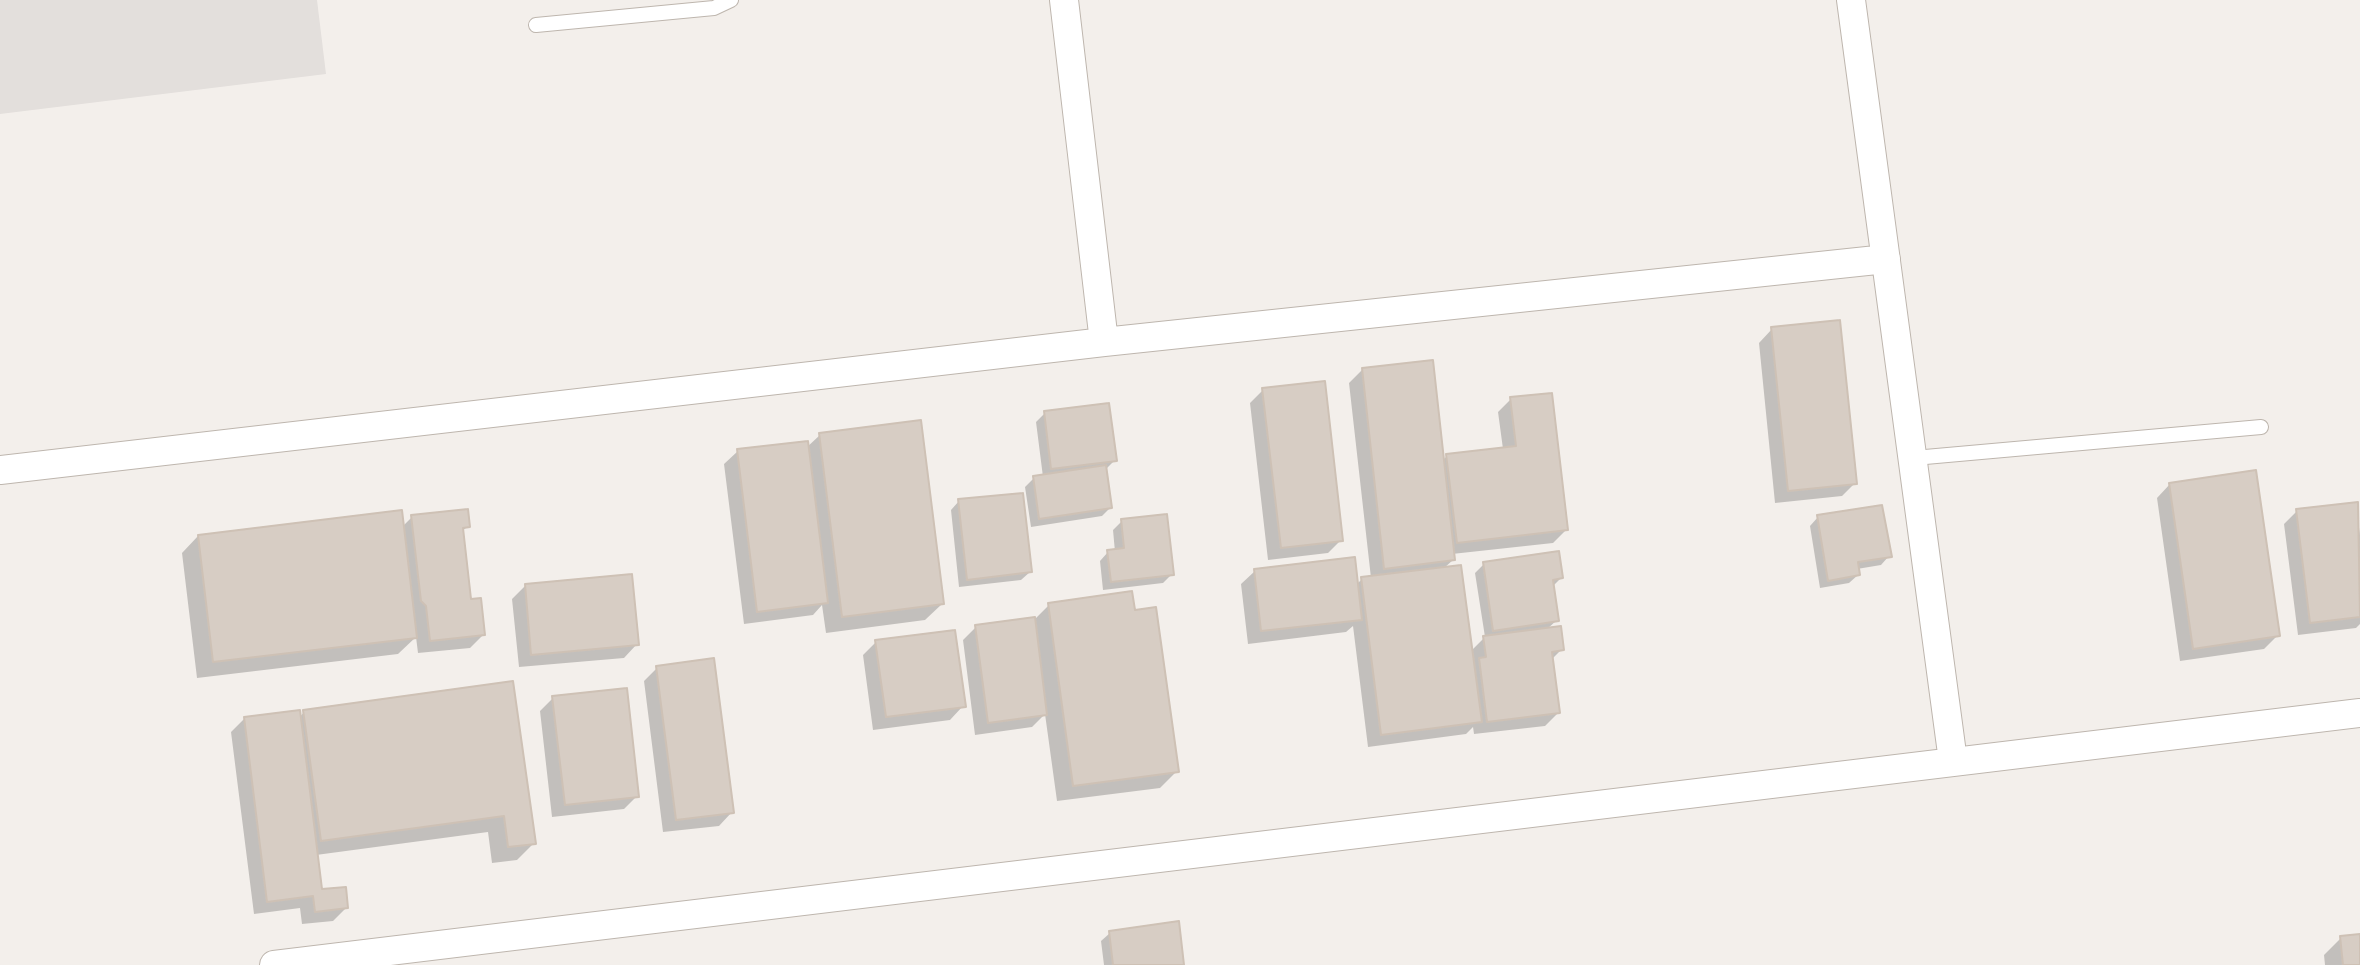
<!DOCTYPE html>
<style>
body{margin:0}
canvas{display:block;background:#f3efeb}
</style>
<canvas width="2360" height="965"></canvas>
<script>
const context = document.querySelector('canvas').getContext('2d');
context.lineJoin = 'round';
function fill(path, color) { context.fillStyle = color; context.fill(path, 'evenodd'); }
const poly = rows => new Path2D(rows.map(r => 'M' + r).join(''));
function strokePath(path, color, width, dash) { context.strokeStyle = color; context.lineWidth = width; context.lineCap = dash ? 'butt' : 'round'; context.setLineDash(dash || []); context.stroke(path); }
const industrial = poly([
 [0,0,317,0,326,74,0,114]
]);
const shadow = poly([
 [1772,329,1855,483,1842,496,1775,503,1759,343],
 [1362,370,1442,461,1447,456,1503,449,1498,412,1511,399,1566,530,1553,543,1452,554,1453,560,1443,569,1470,652,1485,637,1475,573,1484,564,1561,578,1552,587,1557,620,1546,630,1562,649,1551,660,1558,713,1545,726,1474,734,1473,727,1466,734,1368,747,1353,626,1346,632,1248,644,1241,584,1255,571,1356,585,1362,579,1371,578,1349,383],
 [1263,390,1341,540,1328,553,1268,560,1250,403],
 [1045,413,1115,460,1105,470,1110,508,1102,516,1031,527,1025,487,1034,478,1043,477,1036,422],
 [820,435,942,604,925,620,826,633,822,605,813,615,744,624,724,464,738,451,806,448],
 [2170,484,2278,635,2264,649,2180,661,2157,498],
 [959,501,1030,572,1021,580,959,587,951,510],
 [2356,504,2360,535,2360,624,2356,628,2298,635,2284,524,2297,511],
 [412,517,468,526,461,532,469,601,483,635,470,648,418,653,416,637,398,654,197,678,182,553,198,536,402,527],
 [1818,517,1889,556,1881,565,1857,569,1858,575,1849,583,1820,588,1810,526],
 [1122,521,1172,574,1163,583,1103,590,1100,561,1108,552,1115,552,1113,530],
 [525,586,637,644,624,658,519,667,512,599],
 [1049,605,1177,771,1160,788,1057,801,1045,714,1032,727,975,735,963,640,976,627,1035,619],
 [876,642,963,706,950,720,873,730,863,655],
 [657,668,732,812,719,826,663,832,644,681],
 [512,683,534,843,517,860,492,863,488,832,316,855,321,892,346,908,333,921,302,924,300,908,254,914,231,732,244,719,299,718,304,712],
 [553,698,637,796,624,809,552,817,540,711],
 [1110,933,1182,965,1104,965,1101,941],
 [2360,936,2360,965,2325,965,2324,955,2341,938]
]);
const building = poly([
 [1840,320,1857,484,1788,491,1771,327,1840,320],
 [1433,360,1455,560,1384,569,1362,368,1433,360],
 [1325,381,1343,541,1281,548,1262,388,1325,381],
 [1552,393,1568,530,1457,543,1446,454,1516,446,1510,397,1552,393],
 [1109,403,1117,461,1051,469,1044,411,1109,403],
 [921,420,944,604,842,617,819,433,921,420],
 [808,441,828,603,757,612,737,449,808,441],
 [1106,465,1112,508,1039,519,1033,476,1106,465],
 [2256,470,2280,636,2193,649,2169,483,2256,470],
 [1023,493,1032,572,967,580,958,499,1023,493],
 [2358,502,2360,617,2310,623,2296,509,2358,502],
 [1882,505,1892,557,1858,562,1860,575,1828,581,1817,515,1882,505],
 [468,509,470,527,463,528,471,599,481,598,485,635,430,641,426,606,421,601,411,515,468,509],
 [402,510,417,638,213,662,198,535,402,510],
 [1167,514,1174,575,1111,582,1107,550,1124,548,1121,519,1167,514],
 [1559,551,1563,578,1553,580,1559,621,1493,631,1483,562,1559,551],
 [1355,557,1362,620,1261,631,1254,569,1355,557],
 [1461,565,1482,722,1381,735,1361,577,1461,565],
 [632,574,639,645,531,655,525,584,632,574],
 [1132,591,1135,610,1156,607,1179,772,1073,786,1048,603,1132,591],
 [1035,617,1047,715,988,723,975,625,1035,617],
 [1561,626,1564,650,1552,652,1560,713,1487,722,1479,658,1486,657,1483,636,1561,626],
 [955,630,966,707,886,717,875,640,955,630],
 [714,658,734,813,676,820,656,666,714,658],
 [513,681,536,844,508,847,504,816,321,841,303,710,513,681],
 [627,688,639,797,565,805,552,696,627,688],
 [300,710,322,889,346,887,348,908,315,912,313,896,267,902,244,717,300,710],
 [1179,921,1184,965,1113,965,1109,931,1179,921],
 [2360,934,2360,965,2343,965,2340,936,2360,934]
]);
const service = poly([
 [536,25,714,8,731,0],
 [1914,458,2261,427]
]);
const minor = poly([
 [1064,0,1104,342],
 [1851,0,1953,761],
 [0,470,1104,342,1886,259],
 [274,965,2360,713]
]);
fill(industrial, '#e3dfdc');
fill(shadow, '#0003');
fill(building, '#d7cdc4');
strokePath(building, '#cec1b5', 2);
strokePath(service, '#beb6ae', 16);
strokePath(minor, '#beb6ae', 30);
strokePath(service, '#fff', 14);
strokePath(minor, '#fff', 28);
</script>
